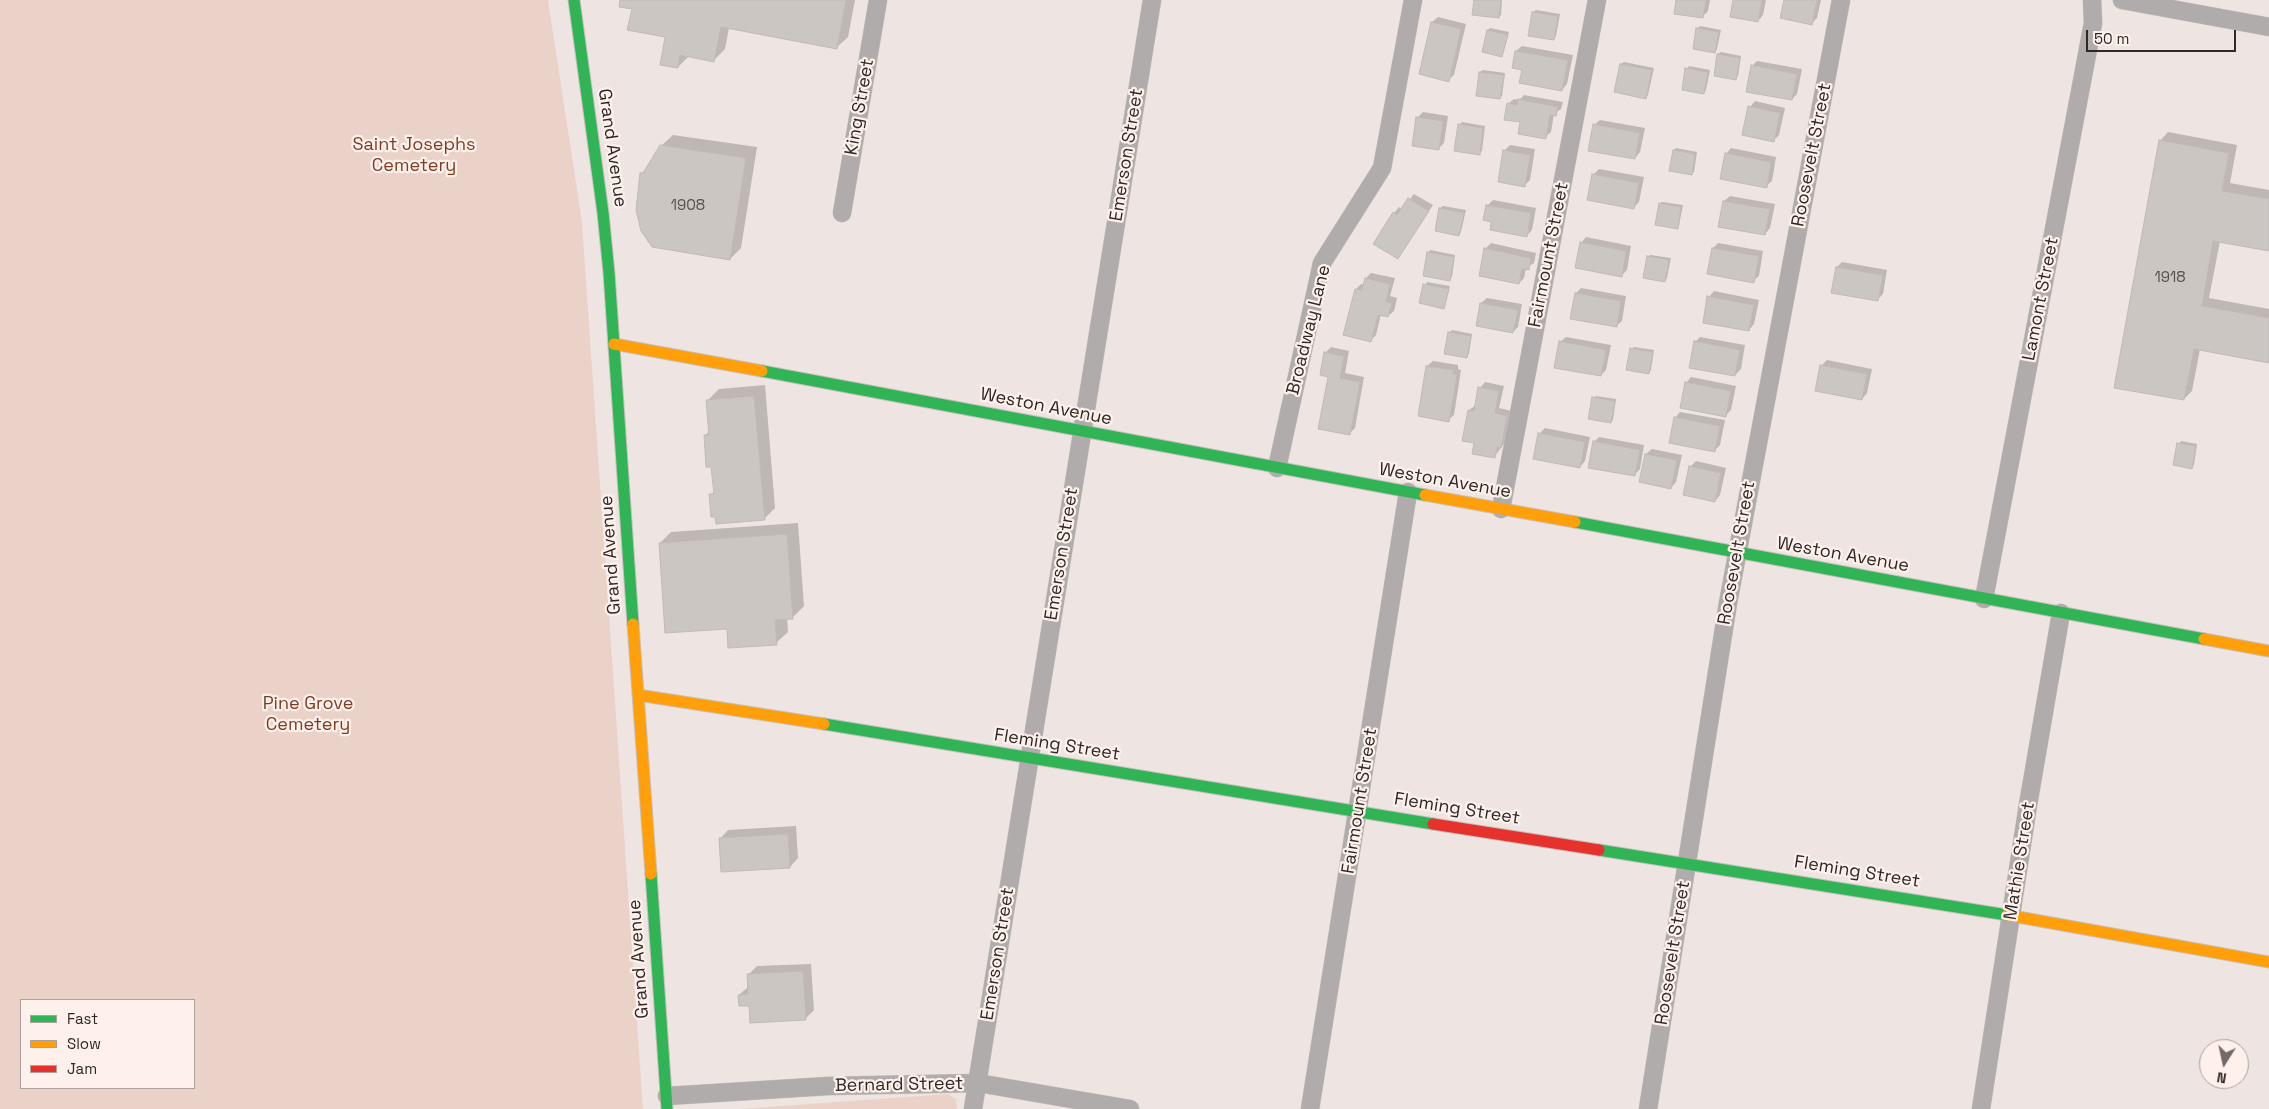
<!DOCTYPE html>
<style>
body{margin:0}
#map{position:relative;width:2269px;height:1109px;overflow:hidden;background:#eee5e2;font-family:"Space Grotesk",sans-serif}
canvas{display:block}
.legend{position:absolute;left:20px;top:999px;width:175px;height:90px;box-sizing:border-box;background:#fef1ec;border:1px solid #aba19d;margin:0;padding:6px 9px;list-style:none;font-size:15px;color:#2e2826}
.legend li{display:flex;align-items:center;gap:10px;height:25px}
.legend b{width:25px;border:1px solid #aba19d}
.north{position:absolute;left:2199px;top:1039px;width:50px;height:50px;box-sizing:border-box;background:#fef1ec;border:1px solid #aba19d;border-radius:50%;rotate:190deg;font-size:14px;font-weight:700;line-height:20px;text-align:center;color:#2e2826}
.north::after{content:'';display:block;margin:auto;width:18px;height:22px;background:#716a68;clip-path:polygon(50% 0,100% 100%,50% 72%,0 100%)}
.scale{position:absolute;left:2086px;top:30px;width:150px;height:22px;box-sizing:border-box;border:2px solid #2e2826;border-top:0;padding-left:6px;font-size:15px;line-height:18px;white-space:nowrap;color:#2e2826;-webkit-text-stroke:4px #fef1ec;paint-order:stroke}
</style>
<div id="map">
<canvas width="2269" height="1109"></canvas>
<ul class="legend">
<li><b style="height:6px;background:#30b455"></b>Fast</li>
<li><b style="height:6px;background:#ff9f0a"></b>Slow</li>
<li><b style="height:6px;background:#e5322d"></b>Jam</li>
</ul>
<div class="north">N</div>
<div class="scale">50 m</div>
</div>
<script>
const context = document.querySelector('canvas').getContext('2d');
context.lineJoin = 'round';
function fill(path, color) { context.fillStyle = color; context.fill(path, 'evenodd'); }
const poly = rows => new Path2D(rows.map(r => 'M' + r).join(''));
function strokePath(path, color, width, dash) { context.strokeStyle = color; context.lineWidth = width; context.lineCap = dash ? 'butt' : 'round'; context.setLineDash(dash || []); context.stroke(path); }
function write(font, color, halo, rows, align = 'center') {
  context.font = font + ' "Space Grotesk",sans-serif'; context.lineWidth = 4.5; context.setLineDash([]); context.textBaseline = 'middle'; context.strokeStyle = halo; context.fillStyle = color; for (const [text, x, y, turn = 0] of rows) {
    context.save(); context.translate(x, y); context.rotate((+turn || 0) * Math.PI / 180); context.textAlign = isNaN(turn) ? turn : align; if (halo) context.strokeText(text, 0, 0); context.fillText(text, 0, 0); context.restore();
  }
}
const green = poly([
 [0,0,548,0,582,222,643,1109,0,1109],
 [194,1000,194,1088,21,1088,21,1000],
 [948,1094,956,1099,957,1109,740,1109]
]);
const shadow = poly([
 [622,0,855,0,848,37,836,48,729,28,725,49,714,60,689,56,678,67,666,36],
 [1475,0,1502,0,1501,15,1498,17],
 [1678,0,1710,0,1708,11,1702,17],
 [1734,0,1766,0,1763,15,1758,21],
 [1785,0,1821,0,1817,18,1811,24],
 [1536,10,1560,14,1556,36,1554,39,1533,12],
 [1438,17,1466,24,1454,75,1448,80,1432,22],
 [1700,26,1721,30,1717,49,1715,52,1698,28],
 [1490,28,1509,32,1502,56,1488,30],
 [1522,46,1573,55,1567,84,1562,90,1523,69,1516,51],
 [1721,52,1741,56,1738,76,1736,78,1718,54],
 [1757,61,1802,69,1797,94,1792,99,1752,66],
 [1624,62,1654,68,1648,95,1646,98,1615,91,1621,64],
 [1689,66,1710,70,1706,90,1704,92,1687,69],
 [1483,70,1505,73,1502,96,1500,98,1480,72],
 [1524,95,1563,102,1561,109,1554,114,1551,132,1545,137,1521,121,1508,104,1514,99,1519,100],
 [1755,101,1785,108,1779,135,1774,140,1750,107],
 [1423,112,1448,116,1444,143,1439,148,1417,118],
 [1600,120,1645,128,1640,152,1635,158,1594,125],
 [1462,122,1485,126,1482,151,1479,153,1460,125],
 [2168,132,2237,145,2230,183,2269,190,2269,250,2220,241,2209,298,2269,309,2269,361,2200,349,2192,391,2184,399,2160,141],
 [673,135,757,147,741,248,730,259,641,174,648,167,661,146],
 [1510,145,1535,149,1530,180,1524,186,1499,181,1505,150],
 [1676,148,1697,152,1694,172,1691,174,1674,150],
 [1731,148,1776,157,1772,181,1766,186,1726,154],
 [1599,169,1644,177,1639,202,1634,207,1593,175],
 [1414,194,1433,205,1398,257,1394,213,1399,207,1402,209],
 [1730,196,1775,204,1770,228,1765,234,1720,226,1724,201],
 [1493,200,1536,208,1532,230,1527,235,1493,221,1487,206],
 [1662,202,1683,205,1679,225,1677,228,1660,204],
 [1443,206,1466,210,1461,232,1459,235,1436,230,1440,208],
 [1586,237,1631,246,1627,270,1621,276,1581,243],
 [1491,243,1536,253,1534,263,1526,268,1524,278,1519,283,1486,248],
 [1718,243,1763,251,1759,276,1753,281,1713,248],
 [1430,250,1455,255,1452,277,1449,279,1428,253],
 [1650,255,1671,258,1667,278,1665,281,1648,257],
 [1842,262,1887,270,1883,294,1877,300,1837,267],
 [1371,273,1395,278,1390,296,1397,298,1394,311,1388,316,1381,314,1376,335,1371,340,1356,289,1361,284,1364,285,1366,278],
 [1427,282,1450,286,1444,308,1420,302],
 [1581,288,1626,296,1622,321,1616,326,1576,293],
 [1714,291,1759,300,1754,324,1749,330,1709,297],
 [1487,298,1522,304,1518,327,1513,332,1481,303],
 [1452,330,1472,334,1469,354,1466,356,1449,333],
 [1566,337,1611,345,1606,370,1601,375,1560,342],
 [1700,337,1745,345,1741,369,1735,375,1695,342],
 [1331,347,1349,351,1345,373,1364,377,1355,428,1349,434,1329,376,1325,353],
 [1634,347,1654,350,1651,370,1648,373,1631,349],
 [1827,360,1872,369,1867,393,1862,399,1821,366],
 [1433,361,1458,365,1458,369,1461,370,1454,415,1448,420,1419,415,1427,366],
 [1691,377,1736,386,1731,410,1726,415,1686,383],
 [1485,382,1504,386,1499,408,1512,411,1506,441,1494,457,1476,442,1463,440,1469,410,1476,405,1480,388],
 [765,385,775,508,764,519,711,495,715,491,712,466,705,436,710,430,708,400,719,389],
 [1596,396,1616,399,1613,420,1611,422,1593,398],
 [1680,412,1725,420,1720,445,1715,450,1675,418],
 [1545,428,1590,437,1585,461,1580,467,1539,434],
 [1599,437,1644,445,1640,469,1634,475,1594,442],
 [2181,441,2197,444,2194,465,2191,467,2179,444],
 [1652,449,1682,455,1676,482,1671,488,1646,454],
 [1696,461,1726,468,1720,495,1715,501,1690,467],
 [798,523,804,606,793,617,787,618,788,632,776,643,728,628,660,543,671,532],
 [796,826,798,858,790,867,720,839,728,830],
 [811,964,814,1010,805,1019,750,1004,739,995,748,987,748,975,757,966]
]);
const building = poly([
 [620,0,846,0,837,49,721,27,714,62,680,55,678,68,660,65,665,37,627,30,632,9,619,7,620,0],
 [1474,0,1501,0,1499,18,1472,15,1474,0],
 [1676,0,1706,0,1703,18,1674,14,1676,0],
 [1733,0,1762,0,1758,22,1730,17,1733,0],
 [1784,0,1817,0,1812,25,1780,18,1784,0],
 [1532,12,1558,16,1554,40,1528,36,1532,12],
 [1431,22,1461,29,1449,82,1419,74,1431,22],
 [1696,28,1719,32,1715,53,1693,49,1696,28],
 [1487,30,1508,35,1502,57,1482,52,1487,30],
 [1515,51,1568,60,1562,91,1519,83,1522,70,1512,68,1515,51],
 [1717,54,1740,58,1736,80,1714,76,1717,54],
 [1620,64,1652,70,1646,99,1614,92,1620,64],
 [1751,65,1797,74,1792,100,1746,92,1751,65],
 [1685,68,1708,72,1704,94,1682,90,1685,68],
 [1479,72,1504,75,1500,99,1476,96,1479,72],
 [1518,99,1558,107,1556,116,1550,115,1546,139,1518,134,1520,122,1504,120,1507,103,1517,105,1518,99],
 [1748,106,1780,113,1774,142,1742,135,1748,106],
 [1416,117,1443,121,1439,150,1412,146,1416,117],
 [1458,124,1483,128,1480,155,1454,151,1458,124],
 [1593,124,1640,133,1635,159,1588,151,1593,124],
 [2159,140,2229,153,2222,191,2269,199,2269,251,2213,241,2202,306,2269,318,2269,363,2194,349,2184,400,2114,388,2159,140],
 [660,145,746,158,730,260,652,247,641,231,636,210,640,173,643,173,660,145],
 [1503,150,1530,155,1525,187,1498,182,1503,150],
 [1673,150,1695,154,1692,175,1669,171,1673,150],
 [1725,153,1771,162,1767,188,1720,179,1725,153],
 [1592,174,1639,183,1634,209,1587,200,1592,174],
 [1408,198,1429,211,1398,259,1373,244,1393,212,1397,215,1408,198],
 [1723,201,1770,209,1765,235,1718,227,1723,201],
 [1659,203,1681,207,1678,229,1655,225,1659,203],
 [1486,205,1531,213,1527,237,1490,230,1491,222,1483,220,1486,205],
 [1439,208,1464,213,1459,236,1435,231,1439,208],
 [1580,242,1626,251,1622,277,1575,268,1580,242],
 [1484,248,1531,258,1529,270,1522,269,1519,284,1479,276,1484,248],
 [1712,248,1759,256,1754,283,1707,274,1712,248],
 [1427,252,1454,257,1450,281,1423,276,1427,252],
 [1647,256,1669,260,1665,282,1643,278,1647,256],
 [1836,267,1883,275,1878,301,1831,293,1836,267],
 [1365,278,1390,284,1386,302,1392,303,1388,317,1378,315,1371,342,1343,335,1355,289,1362,290,1365,278],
 [1423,284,1449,289,1444,309,1419,303,1423,284],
 [1575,293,1621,301,1617,327,1570,319,1575,293],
 [1707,296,1754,305,1749,331,1703,323,1707,296],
 [1480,303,1518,310,1513,333,1476,326,1480,303],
 [1448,332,1471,336,1467,358,1444,354,1448,332],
 [1559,341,1606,350,1601,376,1554,368,1559,341],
 [1694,341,1740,350,1735,376,1689,368,1694,341],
 [1630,348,1653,352,1649,374,1626,370,1630,348],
 [1324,352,1344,356,1340,378,1360,382,1350,435,1318,429,1328,377,1320,375,1324,352],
 [1820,365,1867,374,1862,400,1815,391,1820,365],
 [1426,366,1454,370,1453,374,1457,375,1449,422,1418,416,1426,366],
 [1685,382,1731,391,1726,417,1680,408,1685,382],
 [1478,387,1499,391,1495,413,1507,416,1501,448,1497,447,1495,458,1472,454,1474,443,1462,441,1468,410,1474,411,1478,387],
 [754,396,765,520,716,524,715,517,711,517,709,494,714,494,711,467,706,467,704,435,709,435,706,400,754,396],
 [1592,397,1615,401,1611,423,1588,419,1592,397],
 [1674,417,1720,426,1715,452,1669,443,1674,417],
 [1538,433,1585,442,1580,468,1533,459,1538,433],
 [1593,441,1640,450,1635,476,1588,468,1593,441],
 [2177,443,2196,446,2192,469,2173,465,2177,443],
 [1645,454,1677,460,1671,489,1639,482,1645,454],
 [1689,466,1721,473,1715,502,1683,495,1689,466],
 [787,534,793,619,775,620,777,645,728,648,727,629,665,633,659,543,787,534],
 [788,834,790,868,721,872,719,838,788,834],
 [803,971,806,1020,750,1023,749,1006,739,1006,738,995,748,994,747,974,803,971]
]);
const street = poly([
 [2122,0,2269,27],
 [842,213,878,0],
 [1277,468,1322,263,1382,168,1413,0],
 [1501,509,1597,0],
 [1984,599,2093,23,2092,0],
 [667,1096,828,1086,978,1083,1130,1109],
 [973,1109,1152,0],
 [1310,1109,1408,492],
 [1648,1109,1728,603,1841,0],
 [1981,1109,2028,805,2061,613]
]);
const fast = poly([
 [574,0,603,213,609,273,633,624],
 [762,371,1425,495],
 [1575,522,2204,639],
 [824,724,1433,824],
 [1599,850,2007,915],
 [651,874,667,1109]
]);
const slow = poly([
 [614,344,762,371],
 [1425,495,1575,522],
 [633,624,651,874],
 [2204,639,2269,651],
 [638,695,824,724],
 [2007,915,2269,962]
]);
const jam = poly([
 [1433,824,1599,850]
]);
const numberNames = [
 ["1908",688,206],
 ["1918",2170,278]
];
const streetNames = [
 ["King Street",860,107,-80],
 ["Grand Avenue",612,148,82],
 ["Emerson Street",1127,155,-81],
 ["Roosevelt Street",1812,155,-79],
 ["Fairmount Street",1549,255,-79],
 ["Lamont Street",2041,299,-79],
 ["Broadway Lane",1309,330,-76],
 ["Weston Avenue",1046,407,11],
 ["Weston Avenue",1445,481,10],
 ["Roosevelt Street",1737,553,-80],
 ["Emerson Street",1062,554,-81],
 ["Grand Avenue",611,555,-94],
 ["Weston Avenue",1843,555,10],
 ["Fleming Street",1057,745,9],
 ["Fairmount Street",1360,801,-81],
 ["Fleming Street",1457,809,9],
 ["Mathie Street",2020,861,-81],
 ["Fleming Street",1857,872,9],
 ["Roosevelt Street",1673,953,-81],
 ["Emerson Street",998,954,-81],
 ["Grand Avenue",639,959,-94],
 ["Bernard Street",899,1085,-1]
];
const parkNames = [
 ["Saint Josephs",414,145],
 ["Cemetery",414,166],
 ["Pine Grove",308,704],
 ["Cemetery",308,725]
];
fill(green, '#ebd2c9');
fill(shadow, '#0003');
fill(building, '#ccc6c3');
strokePath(building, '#c0b9b7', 1);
strokePath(street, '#c7c0bd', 19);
strokePath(fast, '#c7c0bd', 13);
strokePath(slow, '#c7c0bd', 13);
strokePath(jam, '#c7c0bd', 13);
strokePath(street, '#b0acab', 18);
strokePath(fast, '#30b455', 11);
strokePath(slow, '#ff9f0a', 11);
strokePath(jam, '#e5322d', 11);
write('15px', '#56504d', null, numberNames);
write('18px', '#2e2826', '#fef1ec', streetNames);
write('18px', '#7e3c21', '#fef1ec', parkNames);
</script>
